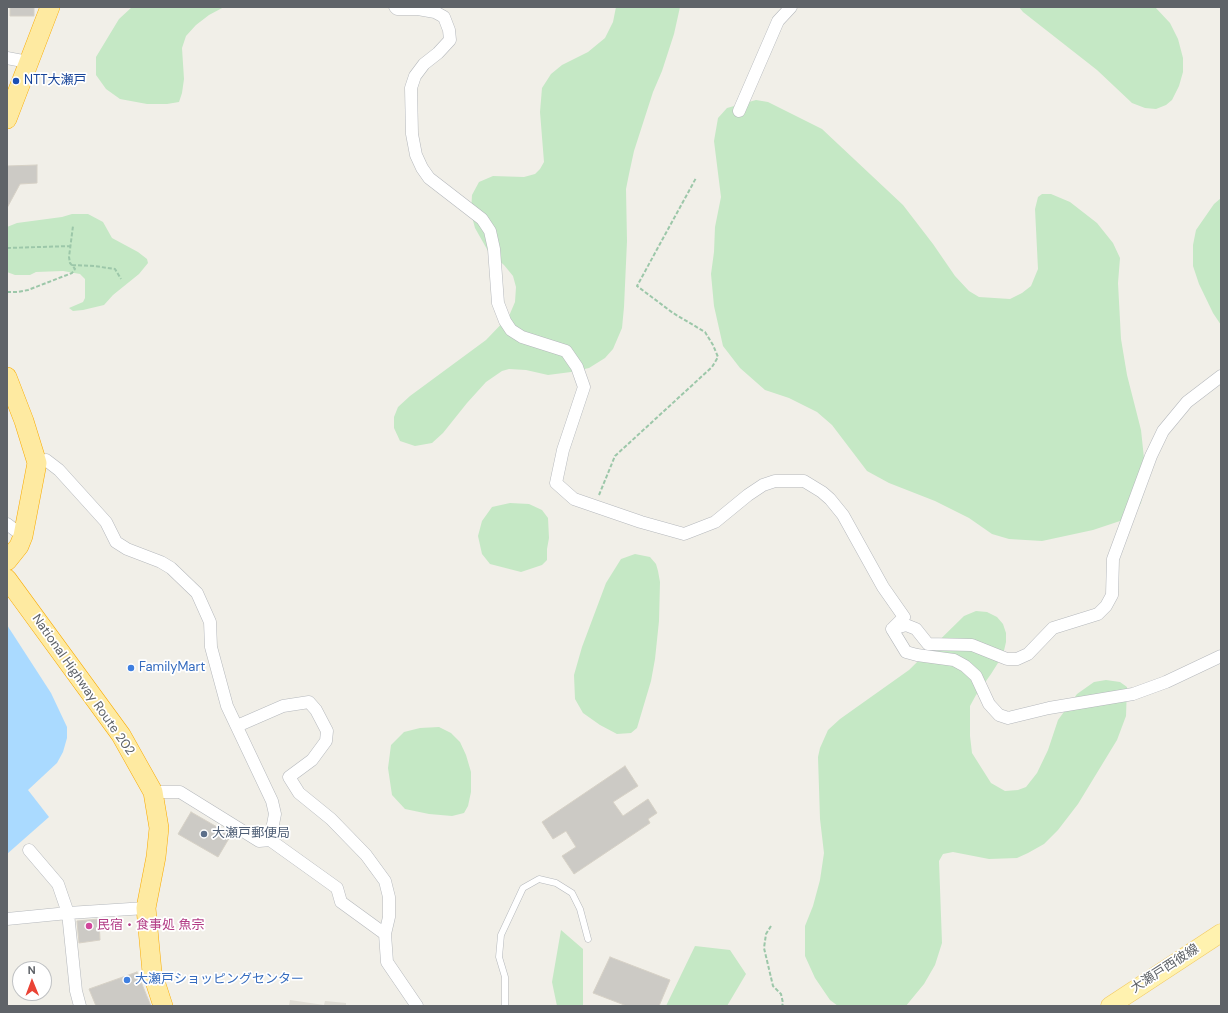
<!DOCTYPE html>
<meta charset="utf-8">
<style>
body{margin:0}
#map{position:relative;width:1228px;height:1013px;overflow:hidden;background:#f1efe8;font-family:"DM Sans",sans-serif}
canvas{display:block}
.frame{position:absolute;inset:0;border:8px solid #5f6368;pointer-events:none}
.north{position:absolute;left:12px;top:961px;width:40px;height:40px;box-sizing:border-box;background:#fff;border:1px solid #bfc1c3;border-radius:50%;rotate:359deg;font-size:11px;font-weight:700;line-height:16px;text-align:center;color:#5f6368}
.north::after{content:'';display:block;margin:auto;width:14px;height:18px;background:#ea4335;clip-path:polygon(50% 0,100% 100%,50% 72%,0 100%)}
</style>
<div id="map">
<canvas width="1228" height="1013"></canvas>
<div class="frame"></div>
<div class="north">N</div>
</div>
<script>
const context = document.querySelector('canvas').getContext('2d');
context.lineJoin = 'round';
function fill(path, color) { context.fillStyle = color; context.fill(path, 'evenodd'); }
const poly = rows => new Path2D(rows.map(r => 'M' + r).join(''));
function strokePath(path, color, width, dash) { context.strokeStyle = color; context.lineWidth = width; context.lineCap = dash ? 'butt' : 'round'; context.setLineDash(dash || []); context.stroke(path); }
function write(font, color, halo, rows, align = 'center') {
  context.font = font + ' "DM Sans","Noto Sans JP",sans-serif'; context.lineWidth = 3.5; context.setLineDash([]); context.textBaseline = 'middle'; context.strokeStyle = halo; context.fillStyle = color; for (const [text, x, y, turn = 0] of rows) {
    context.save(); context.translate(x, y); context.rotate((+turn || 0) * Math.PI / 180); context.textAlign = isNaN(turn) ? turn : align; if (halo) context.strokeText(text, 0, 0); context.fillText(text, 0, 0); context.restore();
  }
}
const education = poly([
 [290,1000,324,1005,325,1001,346,1003,346,1006,289,1006]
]);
const green = poly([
 [132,7,224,7,209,15,196,25,186,36,182,48,184,79,182,93,179,102,167,104,147,104,120,99,106,89,96,75,96,57,119,19],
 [616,7,680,7,674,34,662,71,653,92,634,151,629,174,626,189,627,241,624,307,622,328,613,349,605,358,589,368,571,372,548,375,526,370,509,369,502,371,486,382,467,403,443,433,432,443,415,446,400,441,394,428,394,417,398,407,410,396,486,340,509,316,515,302,516,287,513,276,504,265,488,251,475,228,471,213,472,195,479,182,493,176,524,177,535,174,540,169,544,162,540,112,542,88,551,74,562,65,588,52,605,38,613,22],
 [1019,7,1155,7,1170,23,1178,39,1183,58,1183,72,1179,86,1172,100,1166,105,1156,109,1145,108,1132,103,1097,70,1023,12],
 [756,100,768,102,822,129,903,205,933,244,955,276,969,291,979,297,1010,299,1022,293,1031,286,1038,269,1035,209,1038,197,1042,194,1051,194,1070,202,1097,223,1113,243,1120,258,1118,283,1121,339,1127,375,1141,430,1146,477,1141,503,1132,517,1093,530,1042,541,1009,539,992,534,969,518,935,501,889,483,867,471,832,425,817,412,789,398,765,390,740,368,723,346,714,306,711,274,714,252,715,227,721,197,714,141,718,118,727,108],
 [1221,198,1221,325,1213,313,1199,284,1193,266,1193,245,1196,230,1214,204],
 [72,214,88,214,103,222,112,238,138,252,147,259,148,263,139,274,113,295,104,305,83,310,73,311,69,308,83,302,85,298,85,279,80,274,63,271,36,272,30,275,15,275,7,272,7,227,17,223,62,217],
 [510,503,529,504,542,510,548,518,549,538,547,549,547,560,542,565,521,572,490,564,482,554,478,536,482,521,492,507],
 [635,554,650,557,656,564,658,571,660,582,659,621,655,659,651,681,637,728,631,733,617,734,600,725,583,713,575,699,574,675,582,647,606,583,621,559],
 [976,611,987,612,997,617,1003,624,1006,633,1006,642,1003,655,991,674,976,695,970,706,970,736,972,753,991,783,1005,791,1018,790,1026,787,1037,773,1048,750,1058,720,1077,694,1094,682,1106,680,1120,682,1127,687,1126,716,1117,740,1078,804,1058,830,1044,844,1028,853,1017,858,989,859,953,852,943,854,939,861,942,943,935,965,924,984,910,1001,906,1006,838,1006,830,1000,815,978,805,956,805,926,813,906,820,880,824,853,820,819,818,757,820,748,828,730,840,719,909,670,964,616],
 [439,727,451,733,460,742,466,755,471,772,471,792,468,806,464,813,452,816,429,814,405,809,392,795,388,768,391,745,404,732,420,728],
 [561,930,583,949,583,1006,557,1006,552,982],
 [695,946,730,950,746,974,727,1006,666,1006]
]);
const water = poly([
 [7,625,51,693,67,727,67,738,63,752,57,763,28,790,49,817,7,854]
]);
const building = poly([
 [10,7,34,7,34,16,10,16,10,7],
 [37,165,37,183,20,184,7,208,7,166,37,165],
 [625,766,638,786,613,802,623,816,648,799,657,813,648,819,650,823,574,874,562,856,576,847,566,831,553,839,542,822,625,766],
 [191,812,231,835,218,857,178,834,191,812],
 [99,919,100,940,79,943,77,921,99,919],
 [610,957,670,980,659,1006,627,1006,593,993,610,957],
 [137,972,151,1006,96,1006,89,989,137,972]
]);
const path = poly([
 [7,248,71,246],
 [72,265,94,266,115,269,121,279],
 [7,292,18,292,28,290,72,273,75,269,70,263,69,257,73,226],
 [599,495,615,456,712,367,718,357,713,345,705,332,673,313,637,286,696,178],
 [771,926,766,934,764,948,773,986,781,994,783,1003,782,1006]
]);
const service = poly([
 [505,1006,505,977,499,957,501,935,523,888,539,879,556,883,572,893,580,909,588,939]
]);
const minor = poly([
 [395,7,397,9,418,9,435,12,444,17,449,30,450,40,438,53,424,64,415,76,411,88,412,134,416,155,422,168,429,178,482,219,490,231,494,249,498,303,505,321,511,330,522,337,566,351,577,367,584,387,563,450,556,483,574,499,641,522,684,534,715,522,748,495,763,485,775,481,804,481,822,492,830,499,843,515,883,587,904,617,892,629],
 [7,58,28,62],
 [739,111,778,21,791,7],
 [37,463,46,460,59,470,106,522,116,542,127,549,161,562,171,568,197,593,210,622,211,647,227,706,272,801,275,814,270,840,259,841,180,792,153,792],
 [7,524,23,536],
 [892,629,906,625,916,629,928,644,972,645,1007,659,1017,659,1028,654,1053,628,1098,614,1106,606,1112,595,1113,559,1151,456,1163,431,1187,402,1221,376],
 [892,629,906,652,917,655,954,660,965,666,976,676,989,704,999,715,1008,718,1049,708,1133,694,1166,682,1221,656],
 [237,726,283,706,309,702,316,710,327,731,326,741,312,760,289,777,299,793,331,819,366,855,385,881,389,897,389,917,385,934],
 [270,840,337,888,341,902,385,934,387,962,417,1006],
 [29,850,58,884,68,913,76,991,80,1006],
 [7,919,68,913,146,908]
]);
const primary = poly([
 [1110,1006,1221,933]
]);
const trunk = poly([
 [7,119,50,7],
 [7,377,24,421,37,463,23,536,19,546,7,561],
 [7,579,121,735,153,792,159,828,156,857,146,908,152,972,163,1006]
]);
const markers = [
 [16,81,4,"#1a4fb4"],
 [131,668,4,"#3f7fe0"],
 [204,834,4,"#5c6f8a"],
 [89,926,4,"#d1479c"],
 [127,980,4,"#3f7fe0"]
];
const transitNames = [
 ["NTT大瀬戸",24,81]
];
const shopNames = [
 ["FamilyMart",139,668],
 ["大瀬戸ショッピングセンター",135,980]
];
const streetNames = [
 ["National Highway Route 202",83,685,55],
 ["大瀬戸西彼線",1165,969,-33]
];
const serviceNames = [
 ["大瀬戸郵便局",212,834]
];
const hotelNames = [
 ["民宿・食事処 魚宗",97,926]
];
fill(education, '#e1ded6');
fill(green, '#c5e8c5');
fill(water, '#aadaff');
fill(building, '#cccac5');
strokePath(building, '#d6d1c6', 1);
strokePath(service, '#b5b8bc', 7);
strokePath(minor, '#b5b8bc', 13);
strokePath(primary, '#f2c960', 19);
strokePath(trunk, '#f9ab00', 20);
strokePath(path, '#9cc7a9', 2, [4, 2]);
strokePath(service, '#fff', 6);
strokePath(minor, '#fff', 12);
strokePath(primary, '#fff2af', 18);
strokePath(trunk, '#feeaa1', 19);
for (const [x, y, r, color] of markers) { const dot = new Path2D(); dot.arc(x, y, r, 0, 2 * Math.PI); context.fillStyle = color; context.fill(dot); strokePath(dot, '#fff', 1.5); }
write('13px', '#164399', '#fff', transitNames, 'left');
write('13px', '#366cbe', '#fff', shopNames, 'left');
write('13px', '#5f6368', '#fff', streetNames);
write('13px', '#4e5e75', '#fff', serviceNames, 'left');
write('13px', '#b23c85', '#fff', hotelNames, 'left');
</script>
